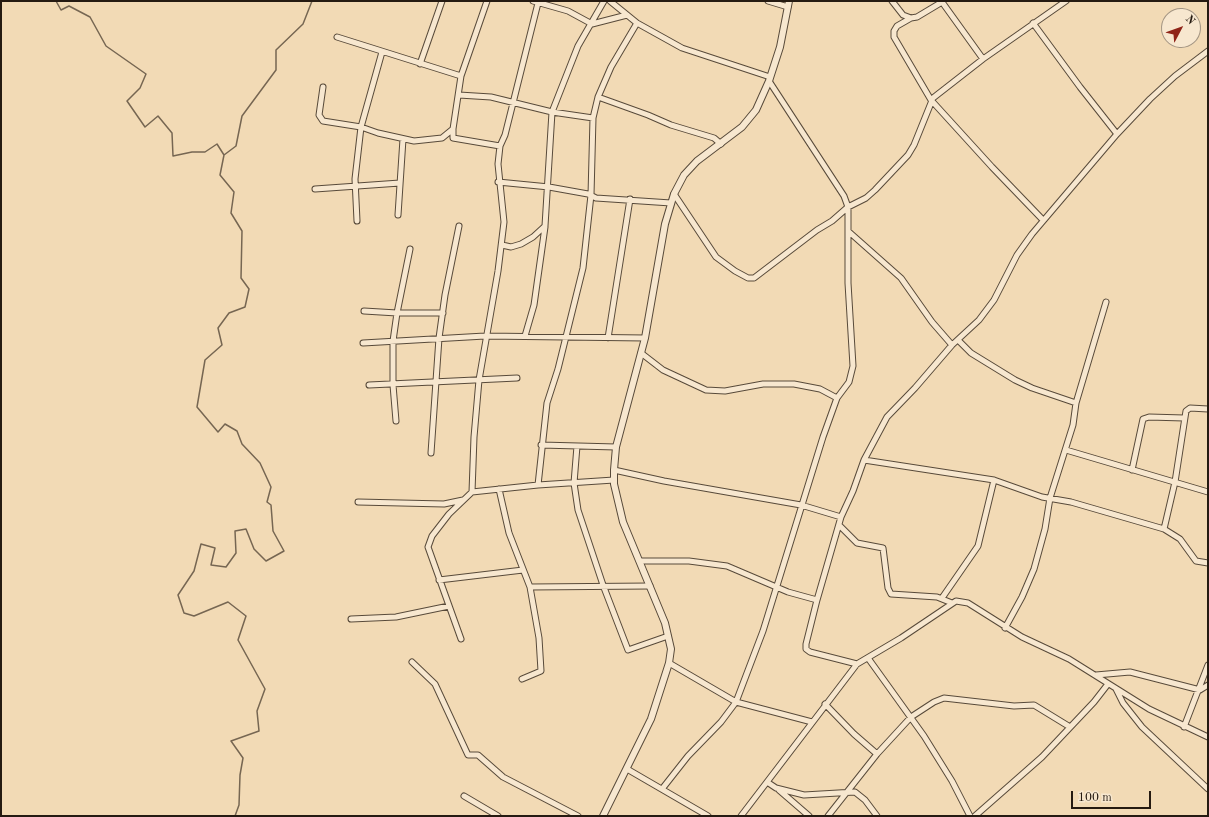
<!DOCTYPE html>
<style>
body{margin:0}
#map{position:relative;width:1209px;height:817px;overflow:hidden;background:#f2dab5;font-family:"Old Standard TT",serif}
canvas{display:block}
.frame{position:absolute;inset:0;border:2px solid #251a11;pointer-events:none}
.north{position:absolute;left:1161px;top:8px;width:40px;height:40px;box-sizing:border-box;background:#f7e7cf;border:1px solid #a39583;border-radius:50%;rotate:49deg;font-size:11px;font-weight:700;line-height:16px;text-align:center;color:#251a11}
.north::after{content:'';display:block;margin:auto;width:14px;height:18px;background:#8f2418;clip-path:polygon(50% 0,100% 100%,50% 72%,0 100%)}
.scale{position:absolute;left:1071px;top:791px;width:80px;height:18px;box-sizing:border-box;border:2px solid #251a11;border-top:0;padding-left:5px;font-size:12px;line-height:14px;white-space:nowrap;color:#251a11;-webkit-text-stroke:3px #f7e7cf;paint-order:stroke}
</style>
<div id="map">
<canvas width="1209" height="817"></canvas>
<div class="frame"></div>
<div class="north">N</div>
<div class="scale">100 m</div>
</div>
<script>
const context = document.querySelector('canvas').getContext('2d');
context.lineJoin = 'round';
const poly = rows => new Path2D(rows.map(r => 'M' + r).join(''));
function strokePath(path, color, width, dash) { context.strokeStyle = color; context.lineWidth = width; context.lineCap = dash ? 'butt' : 'round'; context.setLineDash(dash || []); context.stroke(path); }
const stream = poly([
 [56,1,61,10,69,6,90,17,106,46,146,74,140,88,127,101,145,127,158,116,172,133,173,156,192,152,205,152,217,144,224,155,220,175,234,192,231,213,242,231,241,278,249,289,245,307,229,313,218,328,222,345,205,360,197,407,218,432,225,424,237,431,242,444,260,463,271,487,267,502,271,505,273,531,284,551,266,561,254,549,246,529,235,531,236,553,226,567,211,565,215,548,201,544,194,571,178,595,184,613,194,616,228,602,246,616,238,640,265,689,257,711,259,731,231,741,243,758,240,775,239,805,235,816],
 [224,155,236,146,242,116,276,70,276,50,303,24,312,1]
]);
const minor = poly([
 [533,1,568,11,592,24,627,15],
 [610,1,637,23,682,48,770,77],
 [768,1,788,7],
 [892,1,903,15,911,18,917,17,942,2,983,59,1066,1],
 [911,18,897,26,894,31,894,37,931,100,992,167,1043,220],
 [1033,23,1080,87,1117,134],
 [337,37,461,76],
 [420,64,442,1],
 [769,81,844,196,848,207,848,231,901,278,932,322,952,345],
 [323,87,319,115,323,121,361,127,378,133,414,141,442,138,453,129,453,138,500,146],
 [459,95,491,97,552,112,593,118],
 [598,97,648,115,671,125,714,138,721,144],
 [453,129,461,76,487,1],
 [498,182,549,187,588,194,596,198,671,203],
 [315,189,400,183],
 [674,194,716,257,735,271,748,278,754,278,817,230,832,221,848,207,866,198,875,190,908,155,914,145,933,98,983,59],
 [398,215,403,139],
 [357,221,355,179,361,127,382,52],
 [502,245,511,247,521,244,533,237,545,226,552,112,578,46,604,1],
 [364,311,397,313,443,313],
 [525,336,534,305,545,227],
 [608,338,630,199],
 [958,340,971,353,1015,380,1032,388,1076,403,1073,425,1050,498,1045,529,1034,569,1022,597,1005,628],
 [363,343,485,336,645,338],
 [641,353,663,370,706,390,725,391,763,384,794,384,820,389,837,398],
 [369,385,517,378],
 [1076,403,1106,302],
 [396,421,393,385,393,341,397,313,410,249],
 [541,445,616,447],
 [577,446,574,483,578,510,603,585,628,650,668,636],
 [1066,450,1208,492],
 [431,453,439,338,445,295,459,226],
 [864,460,994,480,1042,497,1071,502,1164,529,1175,482,1186,411,1190,408,1208,409],
 [614,470,664,481,801,505,841,517],
 [1132,470,1143,419,1149,417,1184,418],
 [538,485,547,403,558,369,583,268,591,195,593,118,598,97,611,67,637,23],
 [499,489,509,533,530,587,539,638,541,671,522,679],
 [472,492,474,437,479,380,498,271,504,222,498,164,500,146,505,135,538,3],
 [358,502,444,504,463,500],
 [839,525,857,543,883,548,888,588,891,594,937,597,952,603],
 [1164,529,1180,539,1196,561,1208,563],
 [640,561,689,561,727,566,788,592,817,600],
 [439,580,523,570],
 [530,587,650,586],
 [942,598,978,546,994,480],
 [351,619,396,617,449,606],
 [461,639,428,547,432,536,449,514,472,492,538,485,614,480],
 [868,658,924,736,952,781,970,816],
 [412,662,435,684,468,755,478,755,503,777,578,816],
 [669,663,736,702,812,722],
 [857,664,810,652,806,649,806,644,817,600,841,517,853,491,864,460,887,417,915,388,952,345,979,320,994,300,1017,255,1032,234,1117,134,1150,99,1175,76,1208,51],
 [1096,675,1130,672,1200,690,1208,685],
 [1116,689,1123,703,1142,727,1208,789],
 [825,704,854,734,877,754],
 [1184,727,1208,665],
 [627,769,708,816],
 [767,782,776,788,804,795,855,792,865,800,877,816],
 [662,789,688,756,721,722,736,702,763,631,823,437,837,398,849,382,853,366,848,283,848,231],
 [779,790,809,816],
 [464,796,498,816],
 [741,816,857,664,901,638,956,601,968,603,1022,637,1069,659,1149,709,1208,737],
 [828,816,877,754,911,717,934,702,944,698,1014,706,1034,705,1070,727],
 [975,816,1042,757,1094,702,1108,684]
]);
const tertiary = poly([
 [603,816,651,719,669,663,671,649,665,623,623,522,614,484,614,470,616,447,645,338,665,224,674,194,684,175,697,161,742,127,756,110,769,81,780,47,789,1]
]);
strokePath(stream, '#766652', 1.5);
strokePath(minor, '#584a3a', 7);
strokePath(tertiary, '#584a3a', 8);
strokePath(minor, '#f7e7cf', 5);
strokePath(tertiary, '#f7e7cf', 6);
</script>
